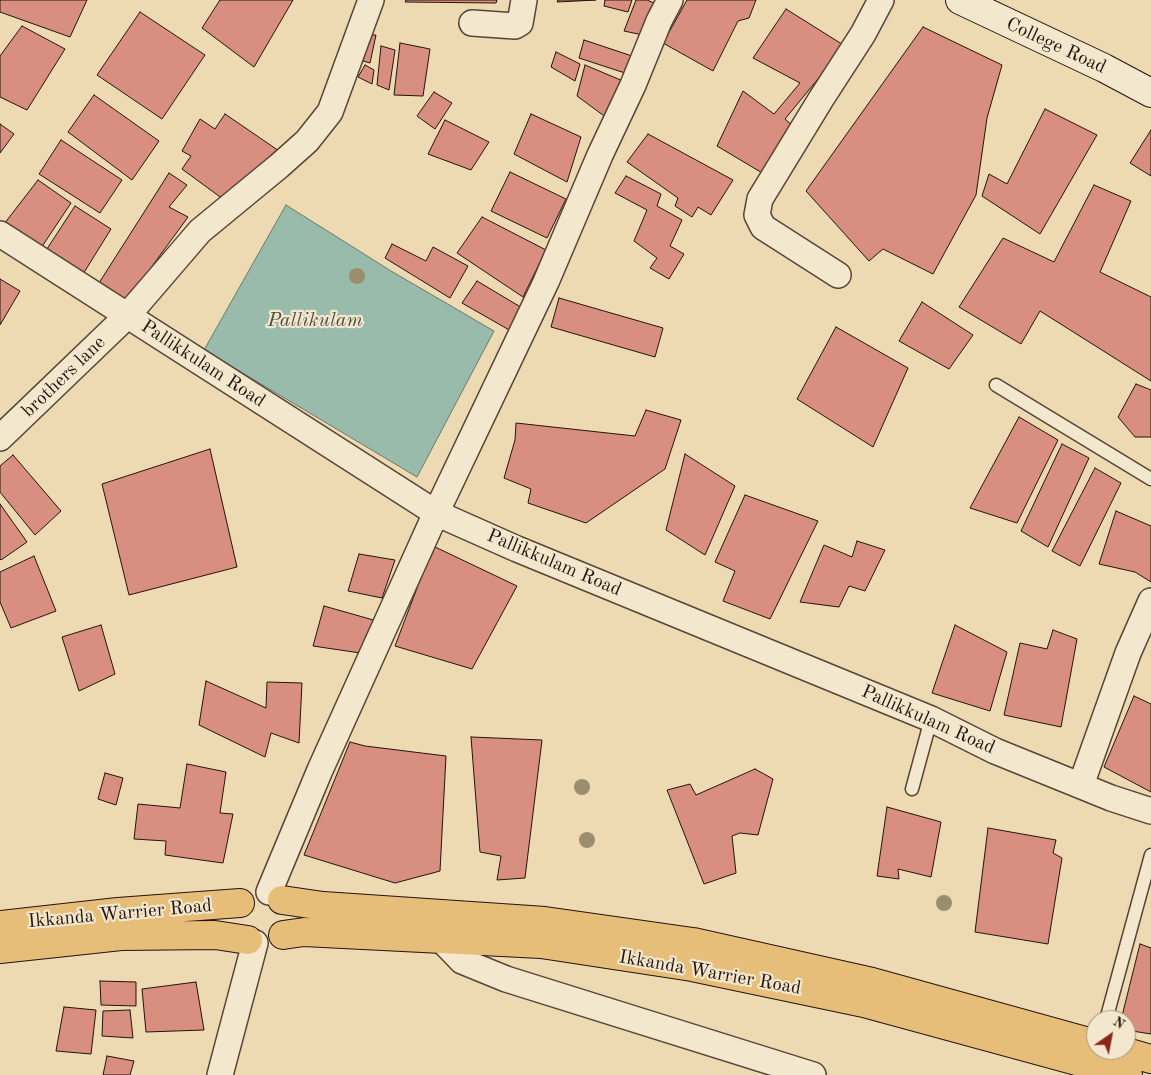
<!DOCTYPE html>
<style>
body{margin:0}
#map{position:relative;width:1151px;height:1075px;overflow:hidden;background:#eddab2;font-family:"Old Standard TT",serif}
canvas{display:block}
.north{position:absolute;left:1086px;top:1010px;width:50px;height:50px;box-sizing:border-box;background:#f3e7cd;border:1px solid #a09280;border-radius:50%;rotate:33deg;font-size:14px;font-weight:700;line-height:20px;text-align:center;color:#24130c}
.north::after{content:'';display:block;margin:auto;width:18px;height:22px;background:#8f2418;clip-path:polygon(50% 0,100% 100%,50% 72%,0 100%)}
</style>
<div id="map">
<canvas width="1151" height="1075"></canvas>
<div class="north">N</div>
</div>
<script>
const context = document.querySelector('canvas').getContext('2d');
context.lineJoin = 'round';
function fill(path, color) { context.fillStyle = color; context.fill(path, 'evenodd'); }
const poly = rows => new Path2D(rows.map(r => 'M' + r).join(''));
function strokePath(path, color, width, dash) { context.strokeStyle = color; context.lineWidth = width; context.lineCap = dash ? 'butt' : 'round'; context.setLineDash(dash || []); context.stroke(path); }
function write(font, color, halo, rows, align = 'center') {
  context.font = font + ' "Old Standard TT",serif'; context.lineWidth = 4.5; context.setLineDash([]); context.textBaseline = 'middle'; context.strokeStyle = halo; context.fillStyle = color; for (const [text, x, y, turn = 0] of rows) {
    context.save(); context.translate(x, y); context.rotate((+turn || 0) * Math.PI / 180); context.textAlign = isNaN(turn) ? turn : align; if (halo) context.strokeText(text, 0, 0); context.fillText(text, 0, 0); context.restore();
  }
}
const water = poly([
 [286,205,391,271,494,331,417,477,204,350,286,205]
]);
const building = poly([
 [0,0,87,0,70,37,0,12,0,0],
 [220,0,293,0,254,67,202,28,220,0],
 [406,0,497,0,496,3,405,2,406,0],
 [558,0,596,0,557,2,558,0],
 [605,0,632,0,628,12,604,6,605,0],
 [636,0,647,0,654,3,643,35,624,31,636,0],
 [687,0,756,0,749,18,738,21,713,71,663,43,687,0],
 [786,9,845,46,785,119,794,127,764,174,717,146,743,91,774,114,800,83,753,58,786,9],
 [140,12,205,55,162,119,97,75,140,12],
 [22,26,65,49,27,110,0,97,0,56,22,26],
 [923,27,1002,65,987,118,976,195,933,274,883,249,869,261,806,191,923,27],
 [369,35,376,35,370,63,363,61,369,35],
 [584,40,632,56,628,74,579,58,584,40],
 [400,43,430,49,423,96,394,95,400,43],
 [381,46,395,50,389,90,377,85,381,46],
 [556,52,580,64,575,81,551,67,556,52],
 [365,65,374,70,372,84,358,77,365,65],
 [585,65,623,81,607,118,577,96,585,65],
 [434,92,452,103,435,129,417,116,434,92],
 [94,95,159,141,132,180,68,132,94,95],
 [1045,109,1097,135,1040,234,982,196,989,174,1007,184,1045,109],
 [225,114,282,153,227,202,182,169,191,156,182,151,200,119,215,129,225,114],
 [531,114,581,137,567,182,514,154,531,114],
 [445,120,489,142,471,170,428,154,445,120],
 [0,124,14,134,0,153,0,124],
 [1151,130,1151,176,1130,163,1151,130],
 [648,134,733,180,711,215,698,207,692,217,675,206,678,198,627,162,648,134],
 [61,140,122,180,100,213,39,174,61,140],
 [510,172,566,199,547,238,491,211,510,172],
 [169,173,187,185,169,207,188,217,126,302,99,283,169,173],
 [626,176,661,194,657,206,682,220,670,246,684,254,669,279,650,268,657,258,634,241,647,210,615,193,626,176],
 [38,180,71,203,39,251,4,224,38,180],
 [1094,185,1131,201,1100,272,1151,297,1151,381,1040,311,1021,344,959,307,1003,238,1054,262,1094,185],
 [75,206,111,229,80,279,43,255,75,206],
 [482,217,546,250,523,297,457,253,482,217],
 [392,244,426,261,433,247,468,266,450,298,385,258,392,244],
 [0,279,20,291,0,325,0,279],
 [477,281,524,309,511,331,462,303,477,281],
 [559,298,663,328,655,357,551,327,559,298],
 [922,302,973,335,949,369,899,341,922,302],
 [836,327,908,368,873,447,797,399,836,327],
 [1136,384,1151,390,1151,437,1135,437,1118,417,1136,384],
 [646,410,681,420,665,469,586,523,528,503,531,489,504,478,515,440,516,423,635,436,646,410],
 [1019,417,1058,440,1017,523,970,508,1019,417],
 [1062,444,1089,458,1048,547,1021,531,1062,444],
 [210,449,237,567,129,595,102,484,210,449],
 [685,454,735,486,705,555,666,530,685,454],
 [13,455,61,511,35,535,0,492,0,466,13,455],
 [1095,468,1121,483,1080,566,1052,551,1095,468],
 [745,495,818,521,770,619,723,601,735,571,715,562,745,495],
 [0,504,27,542,1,560,0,559,0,504],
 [1116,511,1151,526,1151,582,1135,572,1099,564,1116,511],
 [857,541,885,550,865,591,849,586,839,607,800,602,824,545,852,557,857,541],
 [433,546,517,586,472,669,395,646,433,546],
 [359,554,395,560,382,598,348,591,359,554],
 [34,556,56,611,11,628,0,602,0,572,34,556],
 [324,606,377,621,367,654,313,646,324,606],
 [101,625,115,674,79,691,62,637,101,625],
 [955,625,1007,652,990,711,932,693,955,625],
 [1053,630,1077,639,1061,727,1004,715,1020,643,1047,649,1053,630],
 [206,681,266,708,267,682,302,683,299,743,271,733,265,757,199,725,206,681],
 [1134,696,1151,704,1151,792,1104,767,1134,696],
 [471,737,542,740,525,878,497,880,501,856,480,852,471,737],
 [350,742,365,746,446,756,440,871,395,883,304,855,350,742],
 [187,764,226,772,220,813,233,814,223,863,165,855,166,841,134,839,138,804,180,808,187,764],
 [755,769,773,779,758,835,740,833,732,836,736,873,704,884,667,790,690,784,696,795,755,769],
 [105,773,123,778,116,805,98,799,105,773],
 [887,807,941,822,931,877,898,869,899,879,877,876,887,807],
 [988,828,1056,840,1053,853,1062,858,1048,944,975,932,988,828],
 [1140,944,1151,948,1151,1034,1126,1030,1126,1020,1121,1020,1140,944],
 [100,981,136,982,136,1006,101,1005,100,981],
 [196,982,204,1030,146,1032,142,989,196,982],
 [64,1007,96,1010,91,1054,56,1051,64,1007],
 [130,1010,133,1038,102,1036,103,1011,130,1010],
 [107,1056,134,1061,130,1075,103,1075,107,1056]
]);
const service = poly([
 [996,385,1151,479],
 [912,789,931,719],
 [1106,1020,1151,855]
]);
const minor = poly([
 [472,23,515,26,520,23,524,0],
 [0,234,436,513,517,549,931,719,995,751,1111,798,1151,811],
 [838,275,763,227,757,215,760,199,821,99,863,34,881,0],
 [0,438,127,316,200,231,279,166,307,141,330,112,371,0],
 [1081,785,1128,653,1151,601],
 [269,892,320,770,436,513,546,282,600,155,633,85,659,21,670,0],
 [439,937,462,961,506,979,813,1075],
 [220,1075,255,943]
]);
const secondary = poly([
 [960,0,1104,68,1151,93]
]);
const primary = poly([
 [282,900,323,906,545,921,693,942,872,982,1096,1044],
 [0,925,118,912,240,903],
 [283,935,304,932,541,944,692,967,864,1003,1128,1075],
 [0,949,121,936,215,935,248,940],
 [1119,1050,1151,1059]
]);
const trees = [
 [357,276],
 [582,787],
 [587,840],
 [944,903]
];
const streetNames = [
 ["College Road",1056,46,25],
 ["Pallikkulam Road",203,364,33],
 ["brothers lane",64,377,-44],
 ["Pallikkulam Road",554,563,23],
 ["Pallikkulam Road",928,720,24],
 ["Ikkanda Warrier Road",120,914,-5],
 ["Ikkanda Warrier Road",710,973,10]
];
const waterNames = [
 ["Pallikulam",315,321]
];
fill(water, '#99bbab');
strokePath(water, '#6a786b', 1);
fill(building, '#d88f80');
strokePath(building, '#24130c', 1);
strokePath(service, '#564536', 15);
strokePath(minor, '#564536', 28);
strokePath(secondary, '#24130c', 30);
strokePath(primary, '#24130c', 30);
strokePath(service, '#f3e7cd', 12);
strokePath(minor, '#f3e7cd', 25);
strokePath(secondary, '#f3e7cd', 28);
strokePath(primary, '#e6bd79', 28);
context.fillStyle = '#9b8e6f';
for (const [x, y] of trees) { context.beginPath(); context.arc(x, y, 8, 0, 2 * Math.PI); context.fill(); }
write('19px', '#24130c', '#f3e7cd', streetNames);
write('italic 20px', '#4d4e44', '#f3e7cd', waterNames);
</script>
